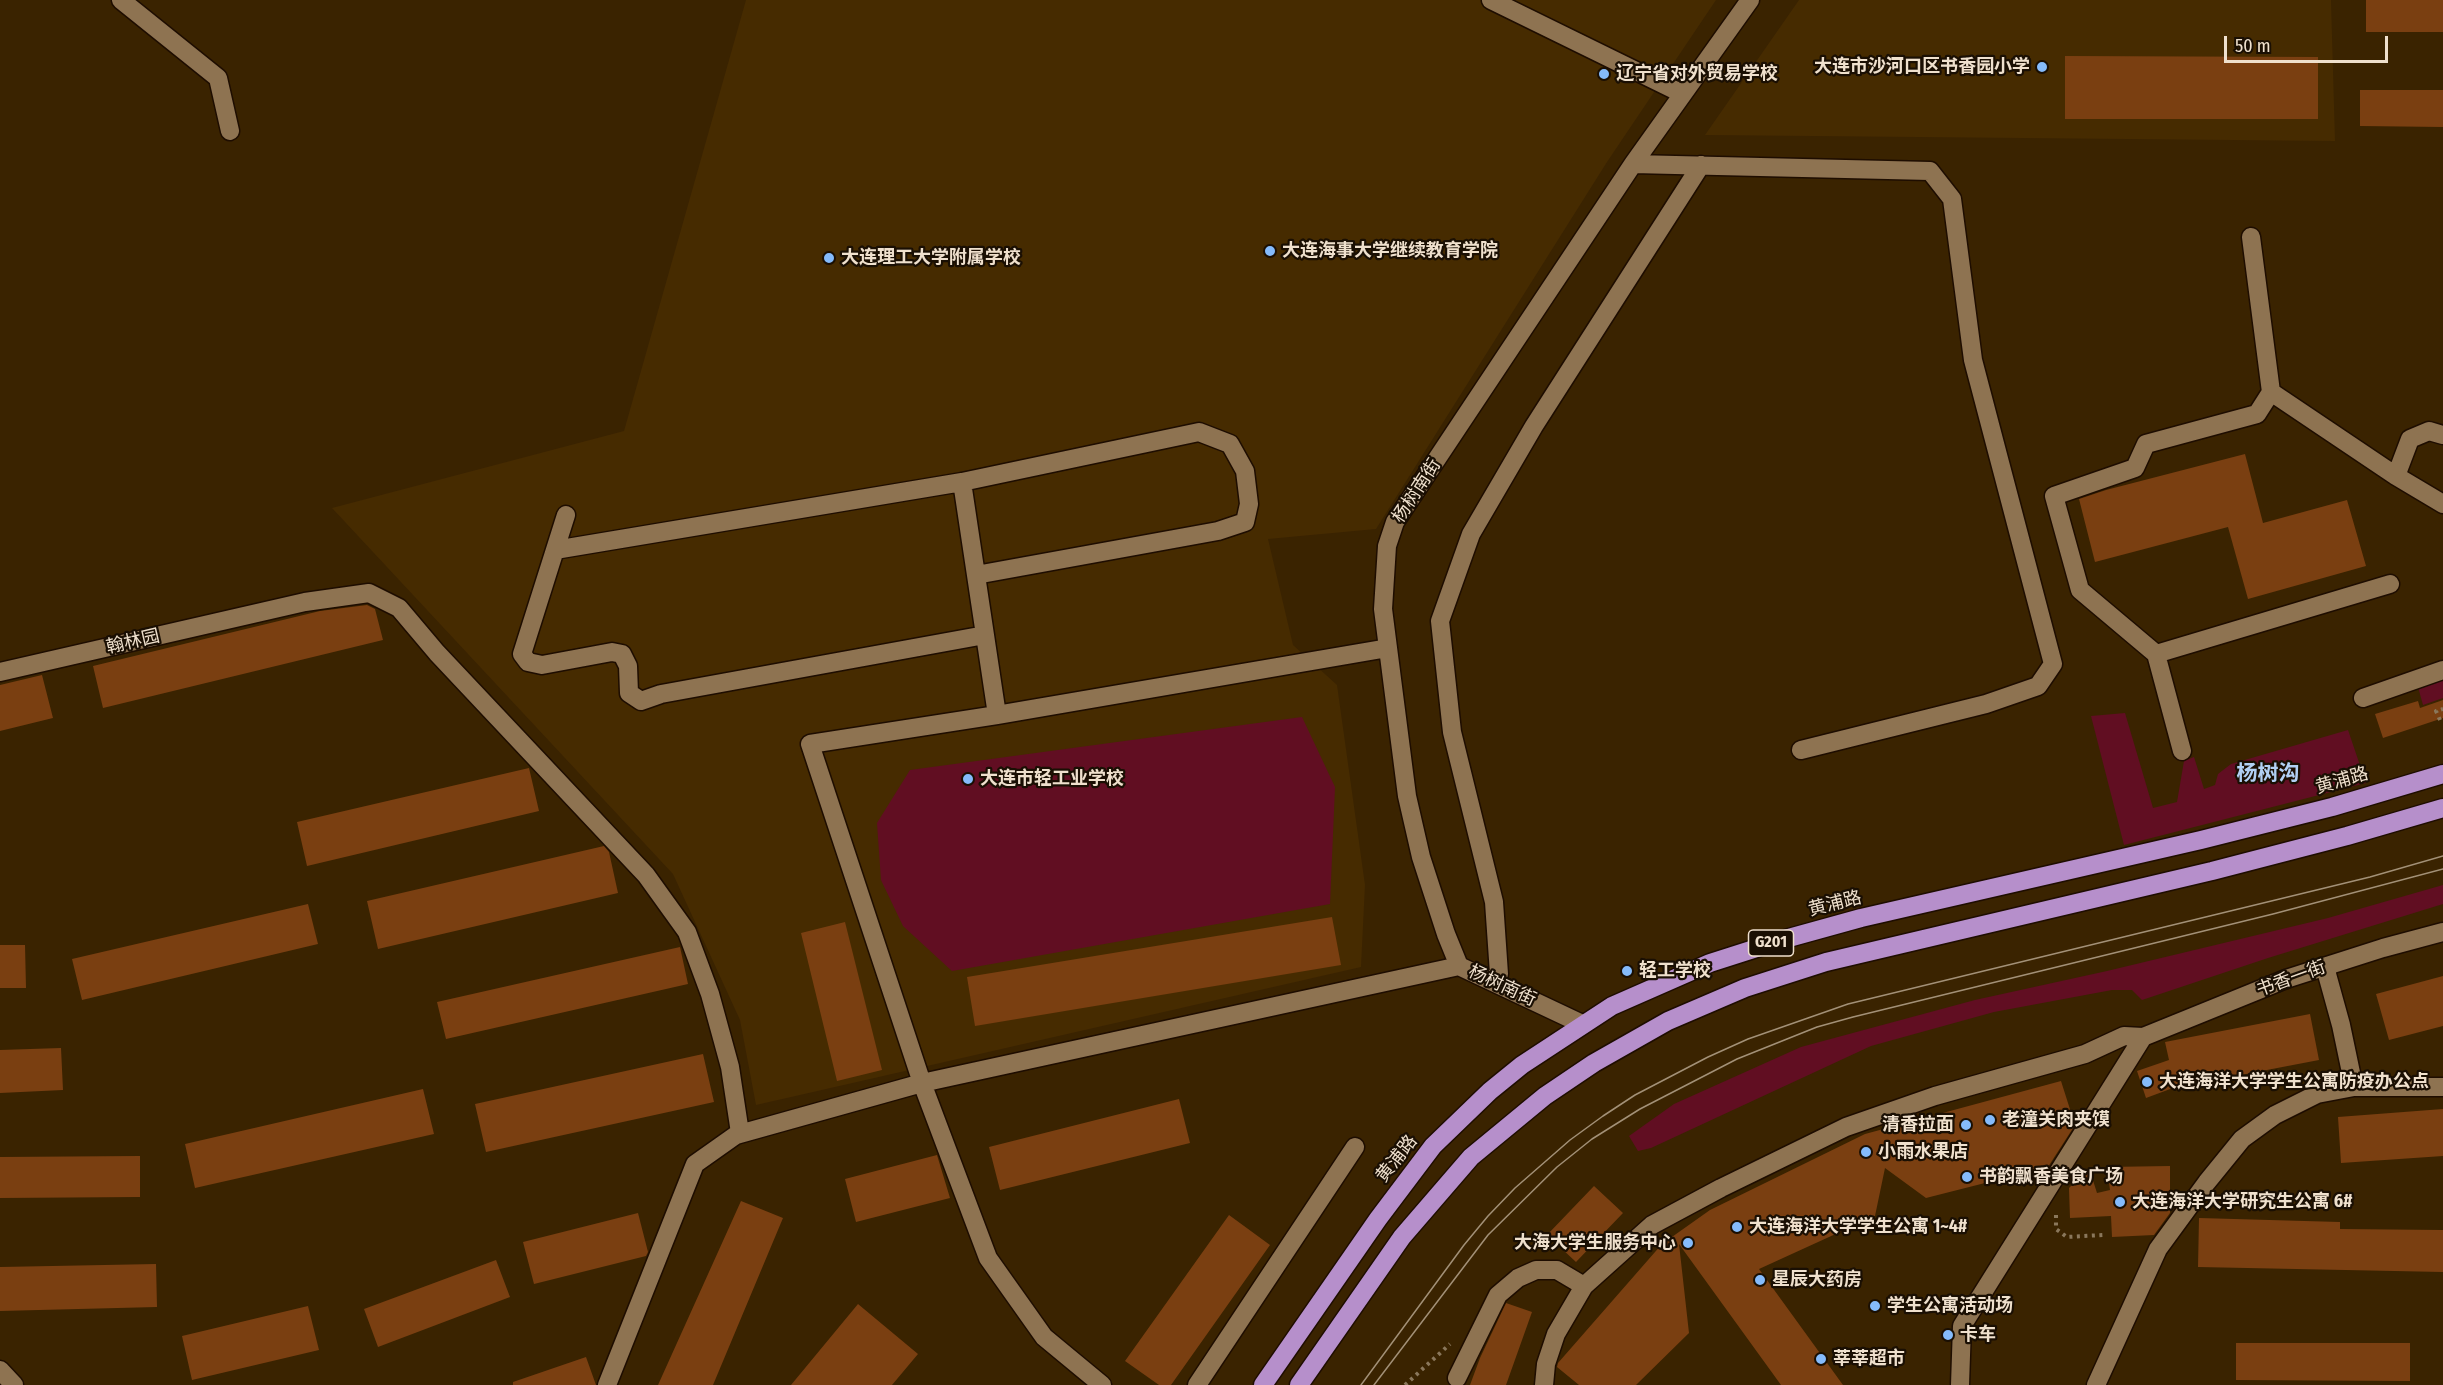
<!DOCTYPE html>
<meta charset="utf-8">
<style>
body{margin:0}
#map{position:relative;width:2443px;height:1385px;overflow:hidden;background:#3a2300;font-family:"Fira Sans Condensed",sans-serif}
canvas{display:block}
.scale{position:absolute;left:2224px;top:36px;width:164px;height:27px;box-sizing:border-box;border:3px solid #efe0cd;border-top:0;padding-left:8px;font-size:18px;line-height:21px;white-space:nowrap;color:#efe0cd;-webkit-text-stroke:4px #1a0f03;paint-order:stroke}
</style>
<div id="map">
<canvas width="2443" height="1385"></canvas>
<div class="scale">50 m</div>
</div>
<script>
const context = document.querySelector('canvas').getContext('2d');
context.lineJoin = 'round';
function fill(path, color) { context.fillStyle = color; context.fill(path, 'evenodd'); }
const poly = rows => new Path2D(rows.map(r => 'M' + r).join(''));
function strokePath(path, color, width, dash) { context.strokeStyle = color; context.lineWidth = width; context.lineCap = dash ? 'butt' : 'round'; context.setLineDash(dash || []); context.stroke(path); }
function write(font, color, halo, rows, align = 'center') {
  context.font = font + ' "Fira Sans Condensed","Noto Sans SC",sans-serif'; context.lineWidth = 4.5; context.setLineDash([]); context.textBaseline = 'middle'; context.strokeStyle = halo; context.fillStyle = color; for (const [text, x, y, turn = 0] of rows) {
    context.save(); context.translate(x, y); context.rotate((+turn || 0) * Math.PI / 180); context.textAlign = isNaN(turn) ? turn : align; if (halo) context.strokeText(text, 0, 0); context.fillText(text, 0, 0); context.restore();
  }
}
const built = poly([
 [746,0,1716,0,1607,162,1376,529,1268,539,1293,645,1337,685,1365,885,1361,967,756,1105,740,1020,673,874,332,508,624,431],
 [1799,0,2331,0,2335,141,1705,135]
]);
const green = poly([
 [2443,680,2443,698,2423,705,2418,687],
 [2125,713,2153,808,2177,802,2184,761,2194,757,2204,789,2215,785,2218,774,2231,764,2348,730,2366,783,2124,845,2091,716],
 [1302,717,1335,787,1330,904,952,971,903,926,881,880,877,823,910,770],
 [2443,885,2443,904,2268,958,2142,1000,2132,990,2112,990,1994,1012,1871,1046,1651,1148,1638,1151,1629,1136,1674,1104,1801,1047,1975,1000,2107,971,2328,918]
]);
const building = poly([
 [2366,0,2443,0,2443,32,2366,32],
 [2065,56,2318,57,2318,119,2065,119],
 [2360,90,2443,90,2443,127,2360,126],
 [2245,454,2263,523,2347,500,2366,566,2248,599,2228,527,2095,562,2079,499,2106,490],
 [367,605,375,609,383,640,103,708,93,666,320,611],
 [42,675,53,718,0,731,0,685],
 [2443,700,2443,718,2383,738,2375,714,2418,701,2420,708],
 [529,768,539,811,307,866,297,822],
 [604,846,609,852,618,893,378,949,367,901],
 [308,904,318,944,82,1000,72,959],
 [1332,917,1341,965,975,1026,967,977],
 [845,922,882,1070,837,1081,801,933],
 [0,945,25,945,26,988,0,988],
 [680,947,688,984,446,1039,437,1002],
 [2443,976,2443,1026,2389,1040,2376,994],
 [2310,1014,2319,1060,2173,1088,2146,1098,2137,1071,2169,1060,2165,1042],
 [61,1048,63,1090,0,1093,0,1050],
 [703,1054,714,1102,486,1152,475,1104],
 [2061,1081,2075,1125,2048,1167,1926,1198,1885,1168,1875,1216,1759,1269,1843,1385,1781,1385,1679,1244,1689,1333,1636,1385,1579,1385,1557,1367,1558,1363,1662,1244,1710,1210,1865,1134],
 [423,1089,434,1134,195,1188,185,1144],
 [1179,1099,1190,1143,1000,1190,989,1147],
 [2443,1109,2443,1156,2341,1163,2338,1117],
 [937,1155,950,1198,856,1222,845,1179],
 [140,1156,140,1197,0,1198,0,1157],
 [2170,1166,2170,1213,2154,1235,2112,1237,2111,1216,2070,1218,2069,1188,2089,1168,2097,1193,2110,1190,2107,1167],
 [1594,1186,1623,1213,1576,1262,1547,1235],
 [741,1201,783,1218,713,1385,658,1385],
 [638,1213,648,1252,646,1256,534,1284,523,1242],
 [1229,1215,1270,1245,1171,1385,1159,1385,1125,1361],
 [2199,1218,2340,1222,2340,1229,2443,1230,2443,1272,2198,1267],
 [496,1260,510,1297,378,1347,364,1309],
 [156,1264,157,1307,0,1311,0,1267],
 [1506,1303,1532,1312,1506,1385,1470,1385,1480,1358],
 [858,1304,918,1354,892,1385,791,1385],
 [308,1306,319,1350,192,1380,182,1336],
 [2236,1343,2410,1343,2410,1381,2236,1380],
 [586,1357,596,1385,513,1385,513,1382]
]);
const path = poly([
 [2440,720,2436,711,2443,709],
 [2056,1215,2056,1229,2067,1237,2103,1235],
 [1405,1385,1450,1344]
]);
const minor = poly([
 [121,0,218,78,230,131],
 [1491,0,1683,94],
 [1633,164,1930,171,1952,199,1973,360,2053,664,2038,686,1986,704,1801,750],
 [2251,237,2271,392,2396,476,2443,504],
 [2271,392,2257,414,2146,444,2135,468,2054,496,2080,590,2156,654,2390,584],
 [2396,476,2410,439,2429,431,2443,435],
 [962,482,997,715],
 [566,515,522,654,528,662,542,665,612,652,622,654,628,666,629,693,641,701,661,694,985,635],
 [555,550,962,482,1199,432,1230,444,1245,471,1249,504,1245,522,1218,531,976,575],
 [2156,654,2182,751],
 [0,672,305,602,369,593,399,608,437,653,646,875,687,932,710,994,730,1067,740,1133],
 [2363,698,2443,670],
 [2325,967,2341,1025,2354,1087],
 [1499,974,1494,902,1452,732,1440,621,1471,534,1534,426,1701,165],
 [1582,1024,1459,966,1446,934,1421,857,1407,796,1383,609,1387,546,1395,522,1633,164,1750,0],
 [0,1370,14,1385],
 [1457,1378,1498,1295,1518,1278,1536,1270,1557,1270,1584,1286],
 [607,1385,695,1164,736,1135,922,1083,1459,966],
 [1102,1385,1044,1337,988,1258,922,1083,810,744,997,715,1388,648],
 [1197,1385,1355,1147],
 [1544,1385,1546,1364,1556,1334,1584,1286,1652,1225,1721,1188,1846,1127,1935,1096,2085,1054,2124,1036,2143,1037,2286,979,2383,948,2443,932],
 [1960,1385,1962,1326,2143,1037],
 [2096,1385,2158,1249,2207,1182,2242,1139,2275,1115,2317,1094,2354,1087,2443,1087]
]);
const highway = poly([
 [1263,1385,1378,1219,1433,1146,1490,1091,1522,1065,1612,1006,1710,963,1785,939,1861,918,2201,840,2332,807,2443,774],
 [1299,1385,1402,1237,1471,1157,1545,1096,1594,1063,1668,1021,1745,988,1826,962,2212,871,2347,836,2443,808]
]);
const tram = poly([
 [1361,1385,1464,1245,1488,1216,1515,1188,1570,1140,1603,1116,1635,1095,1708,1057,1748,1039,1848,1004,2370,877,2443,856],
 [1374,1385,1488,1235,1557,1167,1592,1139,1640,1109,1737,1059,1817,1027,1853,1017,2273,914,2443,869]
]);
const markers = [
 [2042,67,6,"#85bbfb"],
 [1604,74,6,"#85bbfb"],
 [1270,251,6,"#85bbfb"],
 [829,258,6,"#85bbfb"],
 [968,779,6,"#85bbfb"],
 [1627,971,6,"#85bbfb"],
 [2147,1082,6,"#85bbfb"],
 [1990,1120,6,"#85bbfb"],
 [1966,1125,6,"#85bbfb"],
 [1866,1152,6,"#85bbfb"],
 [1967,1177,6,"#85bbfb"],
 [2120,1202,6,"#85bbfb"],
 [1737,1227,6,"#85bbfb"],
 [1688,1243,6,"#85bbfb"],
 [1760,1280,6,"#85bbfb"],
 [1875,1306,6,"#85bbfb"],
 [1948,1335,6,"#85bbfb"],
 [1821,1359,6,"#85bbfb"]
];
const shields = [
 [1771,943,45]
];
const shieldNames = [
 ["G201",1771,943]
];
const poiNames = [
 ["大连市沙河口区书香园小学",2030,67,"right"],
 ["辽宁省对外贸易学校",1616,74],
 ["大连海事大学继续教育学院",1282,251],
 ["大连理工大学附属学校",841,258],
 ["大连市轻工业学校",980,779],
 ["轻工学校",1639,971],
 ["大连海洋大学学生公寓防疫办公点",2159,1082],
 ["老潼关肉夹馍",2002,1120],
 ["清香拉面",1954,1125,"right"],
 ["小雨水果店",1878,1152],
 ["书韵飘香美食广场",1979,1177],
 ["大连海洋大学研究生公寓 6#",2132,1202],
 ["大连海洋大学学生公寓 1~4#",1749,1227],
 ["大海大学生服务中心",1676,1243,"right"],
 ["星辰大药房",1772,1280],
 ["学生公寓活动场",1887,1306],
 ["卡车",1960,1335],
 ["莘莘超市",1833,1359]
];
const streetNames = [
 ["杨树南街",1417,491,-57],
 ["翰林园",133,642,-13],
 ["黄浦路",2342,781,-16],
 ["黄浦路",1835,904,-14],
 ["书香一街",2291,979,-20],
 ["杨树南街",1502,986,25],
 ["黄浦路",1397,1159,-52]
];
const quarterNames = [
 ["杨树沟",2268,774]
];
fill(built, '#462b00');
fill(green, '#610e22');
fill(building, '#7a3f11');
strokePath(minor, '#1e0d00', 21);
strokePath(highway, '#1e0d00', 21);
strokePath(path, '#8a775b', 4, [3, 4.5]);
strokePath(minor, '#8e7351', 18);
strokePath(highway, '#b68fcb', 18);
strokePath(tram, '#a39177', 1.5);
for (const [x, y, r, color] of markers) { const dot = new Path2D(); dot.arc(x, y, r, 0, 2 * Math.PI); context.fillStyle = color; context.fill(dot); strokePath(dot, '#1a0f03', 2); }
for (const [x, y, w] of shields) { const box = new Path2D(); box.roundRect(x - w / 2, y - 13, w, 26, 4.5); context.fillStyle = '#1a0f03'; context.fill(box); strokePath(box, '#efe0cd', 1.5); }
write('bold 16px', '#efe0cd', null, shieldNames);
write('bold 18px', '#efe0cd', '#1a0f03', poiNames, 'left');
write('18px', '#efe0cd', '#1a0f03', streetNames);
write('bold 21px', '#b2d0f4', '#1a0f03', quarterNames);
</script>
